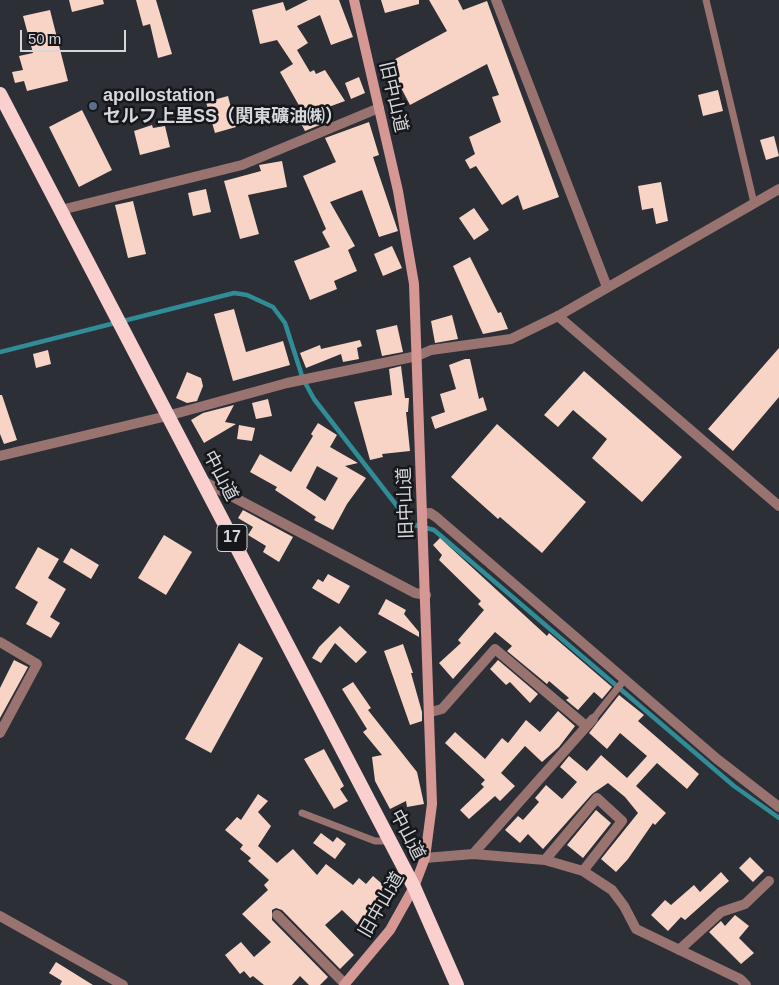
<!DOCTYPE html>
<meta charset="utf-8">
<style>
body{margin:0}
#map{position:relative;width:779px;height:985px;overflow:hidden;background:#2d2f36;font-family:Arial,sans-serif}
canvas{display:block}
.scale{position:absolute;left:20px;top:30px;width:106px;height:22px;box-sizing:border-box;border:2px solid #d6d7dc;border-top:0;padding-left:6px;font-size:15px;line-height:18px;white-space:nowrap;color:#d6d7dc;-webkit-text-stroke:4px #16171a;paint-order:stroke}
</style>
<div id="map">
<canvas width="779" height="985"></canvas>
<div class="scale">50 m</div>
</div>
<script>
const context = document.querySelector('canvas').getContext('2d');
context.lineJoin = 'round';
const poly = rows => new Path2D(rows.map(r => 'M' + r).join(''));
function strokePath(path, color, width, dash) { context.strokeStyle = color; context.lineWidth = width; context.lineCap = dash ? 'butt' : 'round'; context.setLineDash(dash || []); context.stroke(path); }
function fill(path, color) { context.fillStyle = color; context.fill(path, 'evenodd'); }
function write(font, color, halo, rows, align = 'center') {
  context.font = font + ' Arial,"Noto Sans JP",sans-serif'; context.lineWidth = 5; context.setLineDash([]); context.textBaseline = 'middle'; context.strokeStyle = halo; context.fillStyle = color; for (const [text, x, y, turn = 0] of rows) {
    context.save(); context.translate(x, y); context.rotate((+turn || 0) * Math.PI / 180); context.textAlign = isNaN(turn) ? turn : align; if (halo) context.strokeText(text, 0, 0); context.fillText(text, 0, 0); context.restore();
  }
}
const stream = poly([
 [0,352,234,293,247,295,273,307,285,323,303,379,314,399,411,524,434,530,734,786,779,818]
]);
const building = poly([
 [69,0,103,0,104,4,72,12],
 [136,0,156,0,172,54,158,58,150,24,143,26],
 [308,0,339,0,353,37,331,45,320,15,297,26,308,43,297,50,310,72,314,70,316,74,325,70,345,101,323,109,329,121,305,131,295,112,301,109,280,72,293,64,277,40,260,44,252,10,283,2,286,11],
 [381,0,419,0,419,4,385,13],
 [429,0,458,0,463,10,487,1,559,197,523,210,518,195,502,205,476,166,470,169,465,160,475,154,469,137,501,122,492,97,499,95,487,64,410,105,388,63,447,31],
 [50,10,68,81,27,91,24,81,15,83,12,72,23,70,19,56,33,53,23,16],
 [359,77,365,93,351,99,345,83],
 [718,90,723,111,703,116,698,95],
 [228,96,236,127,215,133,206,102],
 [82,110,112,170,79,187,49,127],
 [369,122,379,155,373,157,398,231,379,237,362,190,330,202,355,246,348,250,357,271,334,281,337,289,310,300,294,261,330,247,322,232,326,229,303,176,336,162,325,138],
 [152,125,153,128,165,126,170,147,140,155,134,131],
 [774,136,779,156,766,160,760,140],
 [282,161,287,187,248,195,259,234,240,239,224,181,261,171,259,165],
 [661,182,668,221,656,224,653,208,642,210,638,186],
 [206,189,211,212,193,216,188,193],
 [133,201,146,254,128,258,115,205],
 [474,208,489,230,474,240,459,218],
 [392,246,402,268,383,276,374,254],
 [470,257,498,313,501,312,508,329,483,334,453,266],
 [234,309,246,352,283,341,290,365,233,381,214,314],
 [452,315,458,339,435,343,431,321],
 [397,325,403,352,382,356,376,330],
 [360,340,362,346,357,348,359,359,343,362,341,354,306,368,300,353,320,345,321,349],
 [779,348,779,397,733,451,708,429],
 [48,350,51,364,36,368,33,354],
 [465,359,470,359,479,399,483,397,487,410,435,429,431,417,445,412,440,394,456,389,449,365],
 [401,366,405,398,409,398,408,412,406,412,410,451,382,454,383,457,370,460,354,402,392,395,389,369],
 [584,371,682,457,642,502,592,458,607,439,573,410,558,427,544,415],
 [187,372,201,378,203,386,197,401,187,403,176,398],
 [0,395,2,395,17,440,4,444,0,434],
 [268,399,272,416,256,419,252,403],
 [234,405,225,422,236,424,204,443,191,420,203,413],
 [318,423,337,435,330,447,358,463,345,466,366,478,347,504,333,530,314,520,316,517,275,490,277,487,250,472,260,454,291,472,313,436,311,434],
 [317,466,338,478,325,501,306,488],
 [497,424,586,502,542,553,500,517,498,519,451,477],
 [239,425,255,428,252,441,237,439],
 [243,510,293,537,279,562,263,552,266,546,248,535,253,527,238,518],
 [164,535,192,552,166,595,138,578],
 [440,538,547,636,549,633,612,687,602,699,594,692,578,710,566,700,569,698,549,681,547,684,507,651,512,646,495,632,453,679,439,663,461,643,458,640,484,610,478,604,481,601,439,560,442,555,433,545],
 [38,547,59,559,48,578,66,589,50,617,60,623,51,638,26,624,38,602,15,588],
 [71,548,99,565,91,579,63,562],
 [328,574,350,586,339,604,312,588,318,579,323,582],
 [386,599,406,610,404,614,419,632,419,637,378,614],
 [340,626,367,652,356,663,335,643,321,663,312,658,319,647],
 [239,643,263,658,211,753,185,739],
 [403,644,413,673,411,673,422,712,422,721,410,725,384,651],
 [14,660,28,667,0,718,0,688],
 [498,660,538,694,530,703,510,682,506,685,490,669],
 [353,682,371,708,368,710,417,772,424,804,407,807,406,801,390,809,375,781,372,757,382,755,363,732,367,729,342,689],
 [619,695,644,715,638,721,699,774,687,789,657,763,636,786,666,813,655,825,653,823,628,859,616,872,601,859,638,813,625,797,608,783,592,794,543,849,528,834,520,843,505,830,518,816,523,820,539,802,535,798,546,785,562,799,577,782,560,767,569,756,587,771,601,755,627,778,647,756,620,733,607,749,589,733],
 [558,711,575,726,559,747,542,762,525,746,501,773,515,786,500,801,495,796,469,819,460,810,484,787,481,784,485,780,445,743,455,732,485,759,502,738,508,743,526,720,540,732],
 [324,749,344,786,340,789,348,801,334,809,304,759],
 [258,794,268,801,258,812,271,826,258,846,277,863,293,849,317,875,326,864,353,885,359,878,366,884,373,876,388,889,374,906,382,915,365,932,342,910,325,925,354,955,340,969,282,910,276,908,272,910,272,920,328,977,320,985,309,985,300,976,292,985,264,985,253,976,250,978,244,971,240,974,225,955,241,942,254,957,271,942,242,914,268,890,264,885,269,880,248,861,251,858,240,849,243,845,225,830,237,817,241,820],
 [596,810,611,823,583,858,567,845],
 [321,833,333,842,337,837,346,844,335,859,313,843],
 [750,857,764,871,753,882,739,868],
 [721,872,729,881,685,920,681,917,668,931,651,915,665,900,671,905,694,885,700,892],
 [735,915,749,926,739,938,754,953,741,964,709,932,721,921,725,926],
 [56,962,93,985,60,985,62,981,49,973]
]);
const service = poly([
 [706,0,754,203],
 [593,719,625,679],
 [302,813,375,841,389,841]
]);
const minor = poly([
 [496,0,607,287],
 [61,210,242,165,379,108],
 [558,316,779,506],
 [0,456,167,416,287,383,417,356],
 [201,480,415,593,426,595],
 [423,514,430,513,436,517,717,759,779,807],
 [0,642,37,664,0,733],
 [431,712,442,709,495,649,586,726],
 [473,854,593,719],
 [425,858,473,854,545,860,583,871,612,890,624,906,636,929,740,979,746,985],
 [545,860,597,798,622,821,583,871],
 [277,915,345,984],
 [0,916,123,985],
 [679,950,721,912,745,904,769,881]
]);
const tertiary = poly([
 [417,356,431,350,511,339,558,316,779,189]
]);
const secondary = poly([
 [344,985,390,930,414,887,425,858,432,804,414,284,398,191,354,0]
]);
const trunk = poly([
 [0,94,414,887,457,985]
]);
const markers = [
 [93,106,5,"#5c6f8a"]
];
const shields = [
 [232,538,30]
];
const shieldNames = [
 ["17",232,538]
];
const poiNames = [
 ["apollostation",103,96],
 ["セルフ上里SS（関東礦油㈱）",103,117]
];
const streetNames = [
 ["旧中山道",393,97,77],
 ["中山道",220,476,62],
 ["旧中山道",406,503,-92],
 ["中山道",407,835,62],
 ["旧中山道",382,905,-60]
];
strokePath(stream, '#308d98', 4.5);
fill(building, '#f7d4c6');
strokePath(service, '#997370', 7);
strokePath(minor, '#997370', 10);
strokePath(tertiary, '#997370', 10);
strokePath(secondary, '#d59895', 10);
strokePath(trunk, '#fad0ce', 14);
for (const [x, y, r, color] of markers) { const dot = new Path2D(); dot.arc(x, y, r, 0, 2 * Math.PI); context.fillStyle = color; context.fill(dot); strokePath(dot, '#16171a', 2); }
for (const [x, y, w] of shields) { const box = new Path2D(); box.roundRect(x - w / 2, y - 13.5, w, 27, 4); context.fillStyle = '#16171a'; context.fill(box); strokePath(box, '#d6d7dc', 1); }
write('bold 16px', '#d6d7dc', null, shieldNames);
write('bold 18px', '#d6d7dc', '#16171a', poiNames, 'left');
write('18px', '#d6d7dc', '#16171a', streetNames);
</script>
